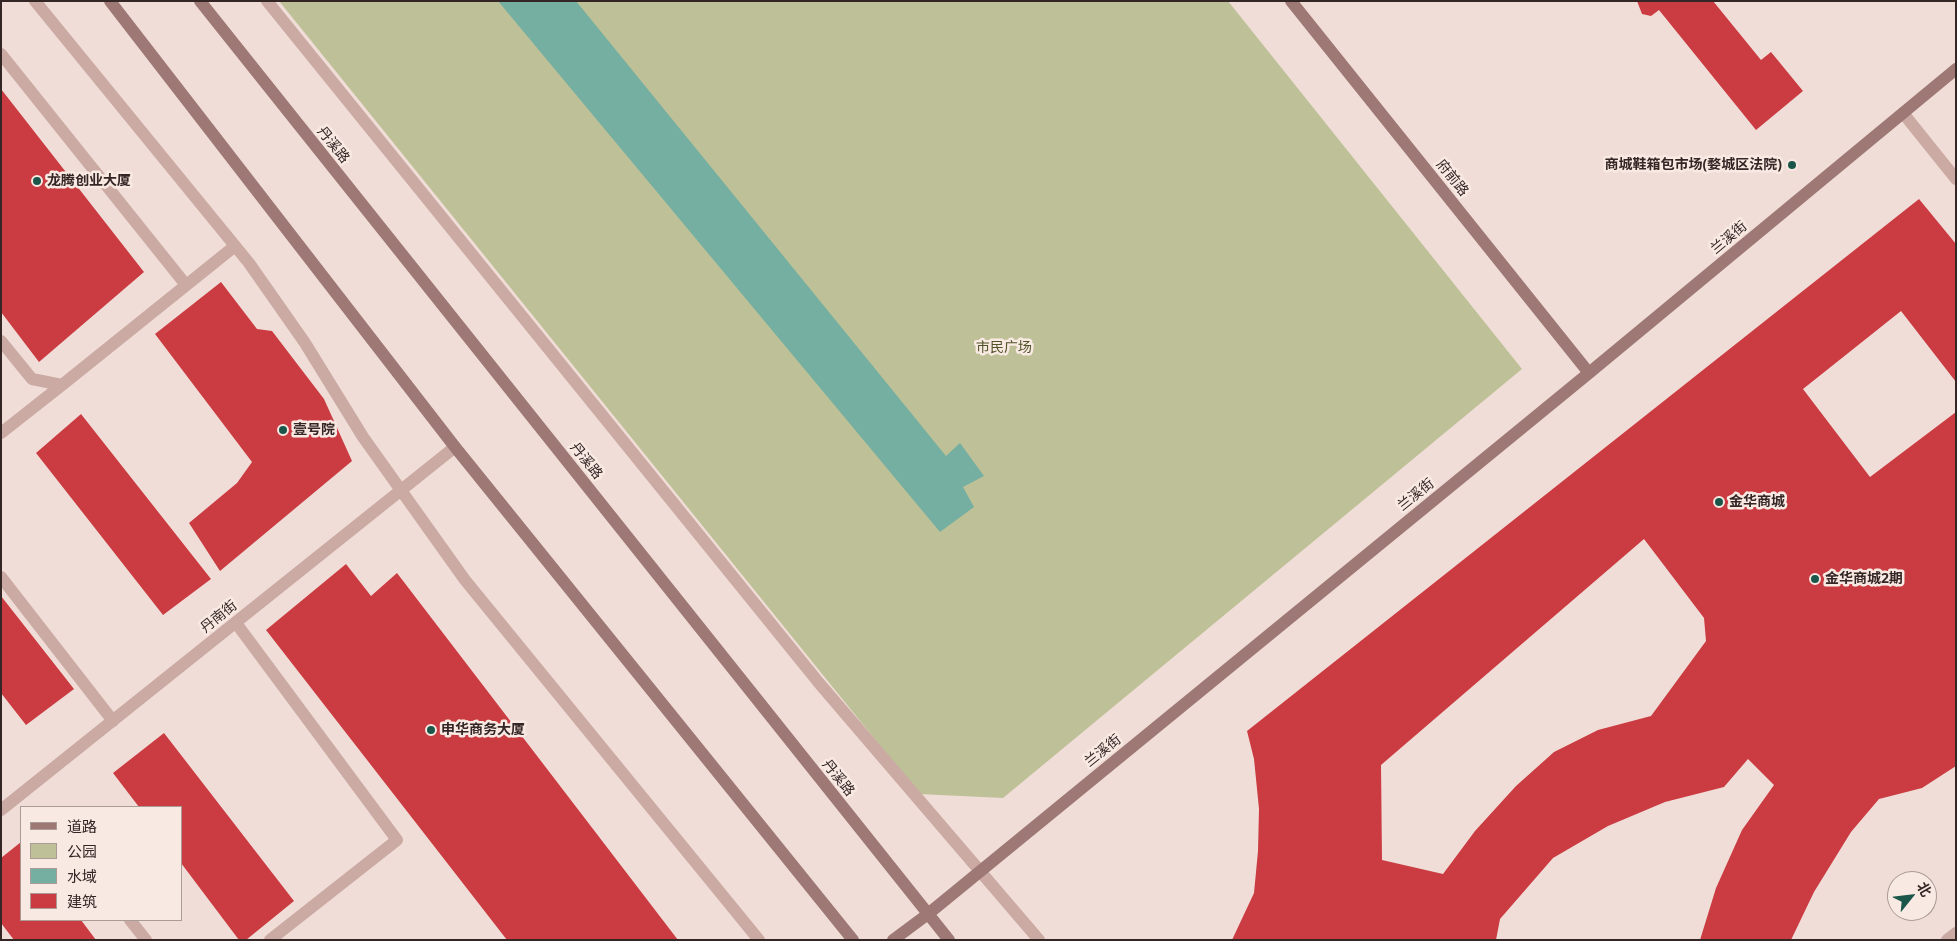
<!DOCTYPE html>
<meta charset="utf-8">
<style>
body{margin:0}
#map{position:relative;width:1957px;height:941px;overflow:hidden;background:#f1ddd7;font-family:"Noto Sans","Noto Sans SC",sans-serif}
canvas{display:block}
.frame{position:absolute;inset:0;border:2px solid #342625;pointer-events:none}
.legend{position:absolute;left:20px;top:806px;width:162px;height:115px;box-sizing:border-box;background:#f9e9e3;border:1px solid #aa9b97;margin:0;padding:6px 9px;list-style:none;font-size:15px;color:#342625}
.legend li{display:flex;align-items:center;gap:10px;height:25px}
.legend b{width:25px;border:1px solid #aa9b97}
.north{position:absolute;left:1887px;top:871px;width:50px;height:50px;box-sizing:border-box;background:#f9e9e3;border:1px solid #aa9b97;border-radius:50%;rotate:61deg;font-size:14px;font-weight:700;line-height:20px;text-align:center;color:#342625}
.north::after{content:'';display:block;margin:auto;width:18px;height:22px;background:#1a5649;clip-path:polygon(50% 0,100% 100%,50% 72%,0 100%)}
</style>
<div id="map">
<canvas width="1957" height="941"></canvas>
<div class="frame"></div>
<ul class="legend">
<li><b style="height:6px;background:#9d7874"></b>道路</li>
<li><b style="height:14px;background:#bec197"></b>公园</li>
<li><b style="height:14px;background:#75afa1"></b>水域</li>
<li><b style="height:14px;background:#ca3c42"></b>建筑</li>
</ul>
<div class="north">北</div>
</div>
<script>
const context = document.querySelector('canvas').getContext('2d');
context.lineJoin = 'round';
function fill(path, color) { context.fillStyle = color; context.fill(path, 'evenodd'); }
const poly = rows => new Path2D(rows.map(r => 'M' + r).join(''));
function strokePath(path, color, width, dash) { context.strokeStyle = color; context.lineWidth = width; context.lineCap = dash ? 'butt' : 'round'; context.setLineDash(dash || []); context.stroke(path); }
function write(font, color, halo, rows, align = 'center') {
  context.font = font + ' "Noto Sans","Noto Sans SC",sans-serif'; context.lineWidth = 5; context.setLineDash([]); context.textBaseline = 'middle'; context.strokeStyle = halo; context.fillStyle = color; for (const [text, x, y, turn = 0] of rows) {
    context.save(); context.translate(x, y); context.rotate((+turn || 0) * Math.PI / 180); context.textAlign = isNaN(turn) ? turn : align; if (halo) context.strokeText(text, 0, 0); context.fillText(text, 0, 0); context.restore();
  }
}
const green = poly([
 [279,1,1228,1,1522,369,1003,798,919,794]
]);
const water = poly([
 [498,1,576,1,946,456,960,443,984,476,963,487,974,507,940,532]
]);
const building = poly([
 [1637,1,1713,1,1761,60,1771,52,1803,91,1756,130,1659,10,1651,16,1642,14],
 [1,89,144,272,39,362,1,312],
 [1919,199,1956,244,1956,382,1901,311,1803,389,1870,477,1956,412,1956,766,1922,788,1879,799,1851,832,1814,892,1791,940,1700,940,1716,888,1742,830,1774,785,1748,759,1724,787,1665,802,1608,826,1553,858,1500,919,1496,940,1232,940,1254,893,1258,851,1259,809,1254,759,1247,731],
 [1644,539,1704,618,1706,641,1651,716,1598,730,1554,752,1516,786,1475,831,1443,874,1382,860,1381,765],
 [221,282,257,329,272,331,324,399,352,461,220,571,189,523,237,483,252,462,155,334],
 [81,414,211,579,163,615,36,453],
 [346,564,371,596,397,573,678,940,507,940,266,630],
 [1,596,74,689,26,725,1,693],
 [164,733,294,901,246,940,239,940,181,863,181,807,139,807,113,773],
 [21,842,21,920,81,920,96,940,14,940,1,923,1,858]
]);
const lane = poly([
 [35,1,249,263,305,343,363,437,465,580,759,940],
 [267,1,819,683,1039,940],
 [1,54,186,285],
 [1903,113,1956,179],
 [1,341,32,379,62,385,235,246],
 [1,433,62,385],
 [1,577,113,721],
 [236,623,397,840,270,940],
 [130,920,146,940]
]);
const street = poly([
 [1,810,455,447],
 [1947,940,1956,933]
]);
const secondary = poly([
 [110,1,455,447,853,940],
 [200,1,949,940],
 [1291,1,1589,373],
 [893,940,928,914,1589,373,1956,69]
]);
const markers = [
 [1792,165,5,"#1a5649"],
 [37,181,5,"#1a5649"],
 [283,430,5,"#1a5649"],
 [1719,502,5,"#1a5649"],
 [1815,579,5,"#1a5649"],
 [431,730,5,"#1a5649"]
];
const streetNames = [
 ["丹溪路",333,145,51],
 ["府前路",1452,178,51],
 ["兰溪街",1729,238,-40],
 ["丹溪路",586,461,51],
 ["兰溪街",1416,495,-39],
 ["丹南街",219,617,-39],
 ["兰溪街",1103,751,-39],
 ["丹溪路",838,778,51]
];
const poiNames = [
 ["商城鞋箱包市场(婺城区法院)",1782,165,"right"],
 ["龙腾创业大厦",47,181],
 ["壹号院",293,430],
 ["金华商城",1729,502],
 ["金华商城2期",1825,579],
 ["申华商务大厦",441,730]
];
const parkNames = [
 ["市民广场",1004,348]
];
fill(green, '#bec197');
fill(water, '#75afa1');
fill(building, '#ca3c42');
strokePath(lane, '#caaaa3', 12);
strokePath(street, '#caaaa3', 12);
strokePath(secondary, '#9d7874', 12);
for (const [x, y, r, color] of markers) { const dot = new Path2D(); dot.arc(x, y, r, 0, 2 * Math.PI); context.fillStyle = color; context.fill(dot); strokePath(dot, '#f9e9e3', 2); }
write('14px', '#342625', '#f9e9e3', streetNames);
write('bold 14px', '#342625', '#f9e9e3', poiNames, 'left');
write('14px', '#4f5328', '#f9e9e3', parkNames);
</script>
